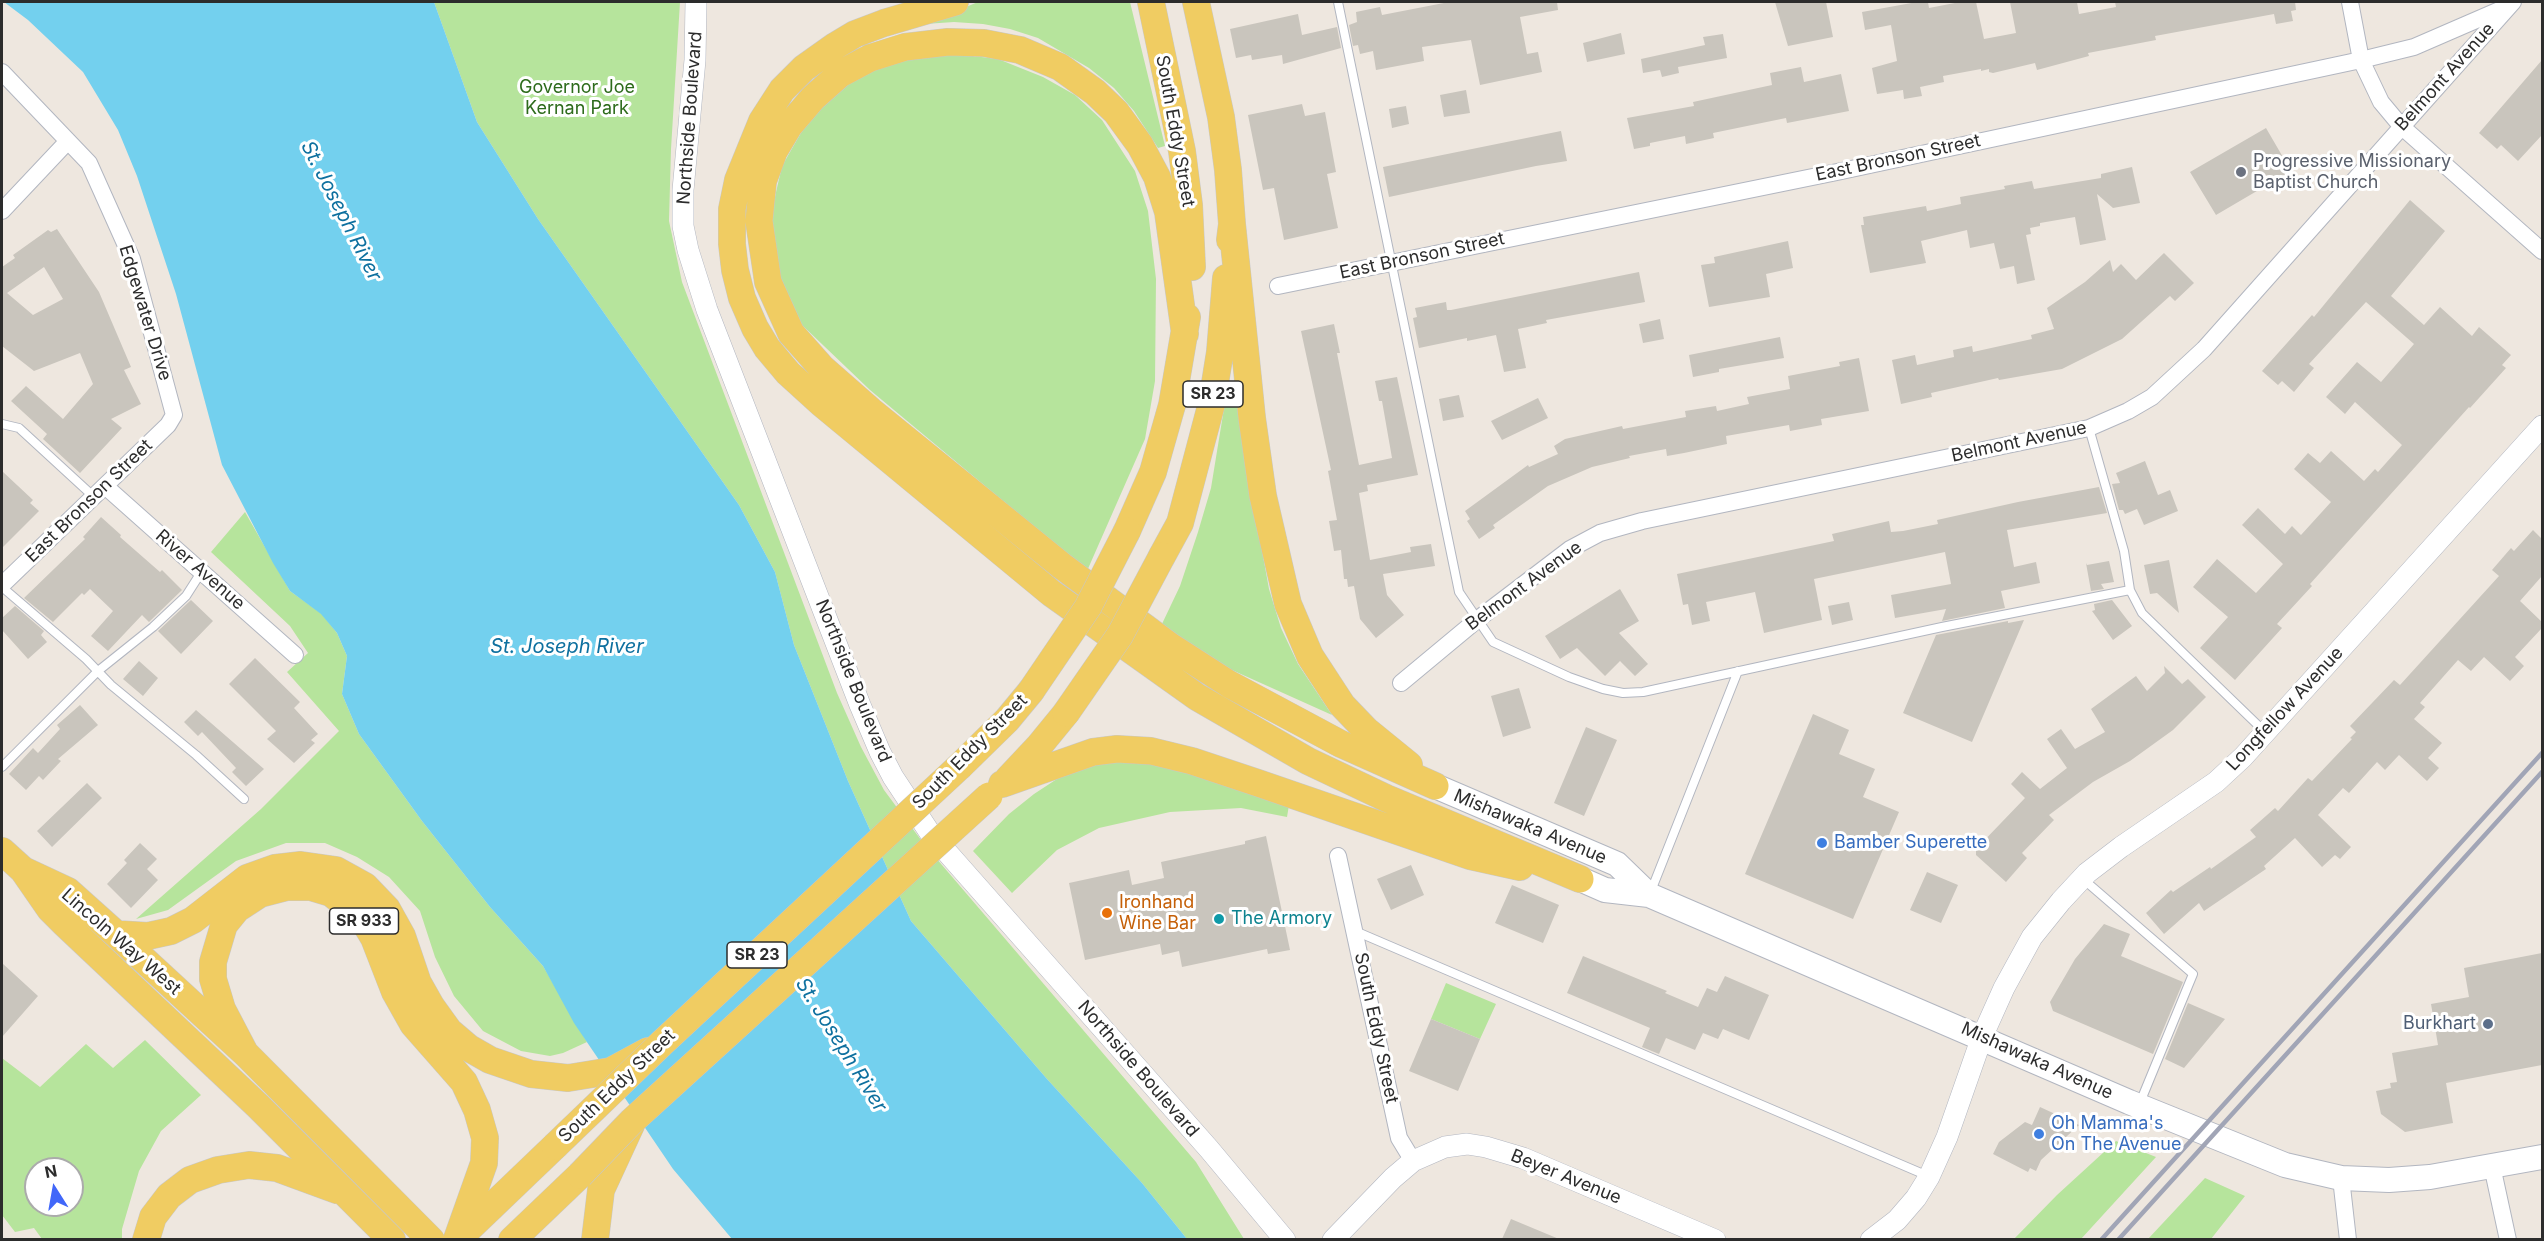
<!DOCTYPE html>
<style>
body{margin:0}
#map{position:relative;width:2544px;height:1241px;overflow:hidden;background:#eee7df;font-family:Inter,sans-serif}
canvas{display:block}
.frame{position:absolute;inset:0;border:3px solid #2c2c2c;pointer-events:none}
.north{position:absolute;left:24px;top:1157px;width:60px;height:60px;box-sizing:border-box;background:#fff;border:2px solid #ababab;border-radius:50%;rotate:349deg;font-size:16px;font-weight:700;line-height:24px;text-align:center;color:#2c2c2c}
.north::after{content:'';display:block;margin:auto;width:21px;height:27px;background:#4167f9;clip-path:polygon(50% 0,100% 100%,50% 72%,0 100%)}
</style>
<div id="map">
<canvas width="2544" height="1241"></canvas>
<div class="frame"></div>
<div class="north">N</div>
</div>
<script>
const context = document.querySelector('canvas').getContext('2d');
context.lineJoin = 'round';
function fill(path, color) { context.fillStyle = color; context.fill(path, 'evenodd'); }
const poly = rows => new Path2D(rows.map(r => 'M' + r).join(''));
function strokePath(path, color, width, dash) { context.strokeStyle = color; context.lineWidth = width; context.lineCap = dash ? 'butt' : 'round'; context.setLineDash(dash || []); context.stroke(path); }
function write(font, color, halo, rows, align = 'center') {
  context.font = font + ' Inter,sans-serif'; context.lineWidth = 6; context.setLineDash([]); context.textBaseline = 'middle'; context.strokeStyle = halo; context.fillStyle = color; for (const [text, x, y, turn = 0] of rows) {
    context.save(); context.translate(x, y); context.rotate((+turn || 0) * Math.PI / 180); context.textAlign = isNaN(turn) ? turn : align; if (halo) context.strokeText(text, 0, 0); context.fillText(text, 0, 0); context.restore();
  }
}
const green = poly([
 [434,2,680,2,671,149,669,221,682,282,837,693,861,747,884,790,924,844,1196,1162,1244,1239,1187,1239,1142,1183,1047,1079,911,921,848,781,794,645,775,572,739,505,538,219,477,122],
 [978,2,1130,2,1165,146,1158,148,1134,111,1114,88,1089,68,1038,38,1010,29,983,24,954,22,925,24],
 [948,53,998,59,1043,77,1075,95,1102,120,1135,171,1148,211,1156,279,1155,381,1145,439,1087,571,870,390,802,325,785,296,773,256,771,214,782,166,806,124,831,97,862,74,900,60],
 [1237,388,1241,434,1269,589,1281,628,1298,664,1332,715,1223,666,1161,626,1180,586,1198,532,1211,488,1227,390],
 [245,512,290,591,322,614,337,633,347,656,342,694,359,734,422,821,490,907,543,966,587,1042,563,1053,550,1056,521,1051,483,1031,454,996,435,957,420,911,389,877,357,857,325,843,286,843,236,861,168,910,136,919,261,809,339,731,287,672,308,653,290,626,211,552],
 [1125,759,1159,764,1289,805,1287,817,1241,808,1170,812,1099,828,1057,850,1012,893,973,851,1009,814,1034,794,1063,775,1094,762],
 [1446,983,1496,1004,1480,1039,1431,1019],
 [145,1040,201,1095,161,1131,139,1171,122,1229,122,1239,42,1239,34,1228,15,1232,2,1215,2,1058,40,1087,86,1044,113,1068],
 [36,1169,72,1169,72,1205,36,1205],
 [2116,1141,2156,1157,2081,1239,2014,1239,2057,1195],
 [2205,1178,2245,1196,2211,1239,2148,1239]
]);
const water = poly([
 [4,2,434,2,477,122,538,219,739,505,775,572,794,645,848,781,911,921,1047,1079,1142,1183,1187,1239,732,1239,673,1169,574,1023,543,966,490,907,422,821,359,734,342,694,347,656,337,633,321,614,290,591,273,563,222,465,176,294,137,176,118,130,83,72,28,20]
]);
const building = poly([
 [1449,2,1557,2,1558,10,1520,17,1527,54,1538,52,1542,72,1480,85,1471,40,1422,47,1424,61,1376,70,1373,51,1360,54,1358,45,1353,46,1349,25,1357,22,1356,12,1380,7,1382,15],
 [1775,2,1826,2,1833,37,1788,46],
 [1917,2,1928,2,1929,8,1960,2,1976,2,1984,39,2016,33,2010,2,2077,2,2079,14,2116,7,2115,2,2295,2,2296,10,2291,11,2293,21,2276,24,2274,14,2155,36,2156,40,2088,53,2089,56,2037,70,2035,63,1993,73,1989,72,1989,69,1981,71,1981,69,1943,76,1944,82,1920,87,1922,96,1904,99,1903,90,1877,94,1872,68,1897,61,1891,25,1865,30,1862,12],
 [1298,14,1302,35,1337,27,1341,48,1283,64,1282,55,1252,60,1251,55,1236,58,1230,29],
 [1621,33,1625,54,1587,62,1583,43],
 [1723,34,1727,58,1678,67,1679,73,1662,77,1660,70,1643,73,1641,59,1705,45,1703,37],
 [2542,60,2542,135,2518,161,2501,145,2497,149,2479,133],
 [1801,67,1804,82,1841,74,1849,111,1787,123,1786,118,1713,133,1714,138,1686,144,1685,136,1650,143,1650,146,1634,149,1627,118,1694,106,1693,102,1772,85,1770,73],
 [1466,90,1470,113,1444,117,1440,95],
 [1302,104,1305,116,1325,112,1336,172,1327,174,1338,228,1284,240,1274,188,1263,190,1248,115],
 [1406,106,1409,124,1392,128,1389,109],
 [2266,128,2291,171,2216,215,2190,172],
 [1561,131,1567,161,1536,166,1389,197,1383,167],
 [2132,167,2140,203,2113,208,2097,194,2106,240,2080,245,2075,217,2040,223,2040,226,2030,228,2031,234,2026,235,2035,280,2017,284,2014,266,2000,269,1994,243,1970,248,1967,230,1921,241,1926,263,1870,273,1861,225,1864,225,1863,217,1926,206,1927,211,1961,204,1960,197,2005,189,2004,186,2032,181,2034,189,2101,178,2101,174],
 [2410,200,2445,231,2391,296,2424,325,2440,307,2472,336,2479,327,2511,355,2502,365,2506,368,2470,408,2469,407,2310,584,2312,586,2277,624,2282,628,2235,680,2200,648,2228,617,2193,587,2217,559,2256,593,2283,564,2242,525,2258,508,2285,534,2292,526,2301,535,2331,502,2294,469,2308,453,2320,463,2331,451,2364,481,2375,469,2378,472,2402,445,2355,402,2345,414,2326,397,2357,362,2381,382,2414,344,2366,302,2309,364,2314,368,2294,392,2282,381,2278,385,2262,371,2312,315,2314,317],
 [57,229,99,292,131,367,124,370,141,404,111,419,122,428,80,473,43,439,47,434,11,401,26,386,63,419,93,384,80,353,34,371,2,346,2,267,15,258,13,255,48,230,51,232],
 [44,267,63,299,33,315,7,293],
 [1788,241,1793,268,1766,274,1770,297,1709,307,1701,265,1715,263,1714,257],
 [2164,253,2194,283,2175,301,2170,296,2122,339,2062,369,1999,380,1998,378,1931,393,1932,397,1901,404,1892,360,1915,355,1917,365,1954,357,1953,350,1972,346,1973,352,2032,339,2031,335,2054,329,2047,308,2085,282,2110,260,2113,272,2121,264,2136,280],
 [1639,272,1645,302,1546,320,1547,323,1518,329,1526,368,1504,372,1496,335,1467,341,1467,338,1419,348,1413,318,1417,317,1415,308,1446,302,1447,310,1451,310],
 [1660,319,1664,339,1643,343,1639,324],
 [1334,324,1340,353,1337,353,1359,465,1392,458,1382,401,1379,401,1375,381,1397,377,1418,475,1367,485,1368,491,1359,493,1370,560,1411,552,1410,547,1431,544,1435,566,1383,574,1387,595,1404,615,1376,638,1360,619,1354,586,1348,587,1347,579,1344,579,1341,550,1334,551,1329,521,1337,520,1328,471,1331,470,1301,331],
 [1780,337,1784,358,1719,369,1719,372,1693,377,1689,355],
 [1859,358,1869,411,1821,419,1822,425,1790,431,1789,425,1726,436,1727,444,1684,453,1667,456,1666,449,1629,456,1630,458,1592,467,1548,486,1493,525,1495,528,1479,539,1467,521,1470,519,1465,511,1528,465,1529,467,1558,454,1554,446,1565,439,1622,426,1623,429,1686,417,1685,411,1716,406,1717,411,1749,404,1747,397,1790,389,1788,376,1840,366,1839,362],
 [1459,395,1464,417,1443,421,1439,399],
 [1538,398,1548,418,1502,440,1491,421],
 [2145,461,2158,495,2170,490,2178,511,2144,525,2137,509,2125,514,2123,510,2119,510,2112,484,2120,483,2116,473],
 [2,471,33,500,30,503,39,511,2,548],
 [2099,487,2107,513,2007,530,2014,567,2036,562,2040,583,2001,591,2005,608,1942,621,1946,609,1895,618,1891,595,1951,584,1945,552,1814,579,1822,620,1786,628,1764,633,1755,592,1706,602,1710,621,1692,625,1688,604,1683,605,1677,574,1834,541,1832,534,1889,521,1891,532,1903,531,1938,524,1937,520,2018,502],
 [101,517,121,535,120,537,160,572,162,570,182,590,149,622,142,615,108,651,91,636,113,611,90,589,84,595,82,593,53,622,24,598,85,539,83,537],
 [2533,530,2542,539,2542,576,2520,601,2542,622,2542,628,2515,657,2524,666,2510,681,2484,657,2471,671,2458,660,2420,703,2425,707,2414,719,2442,743,2428,758,2439,768,2427,781,2399,755,2385,770,2377,762,2349,793,2343,788,2318,815,2351,847,2340,859,2335,855,2322,867,2295,838,2264,866,2266,869,2204,911,2199,903,2164,934,2146,913,2171,890,2173,892,2210,867,2211,869,2256,837,2250,830,2275,808,2278,811,2308,778,2312,781,2352,739,2350,738,2356,732,2350,726,2394,680,2400,685,2499,576,2492,570,2511,548,2514,551],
 [2169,560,2179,613,2157,593,2150,594,2144,565],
 [2109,561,2114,582,2101,584,2104,589,2091,591,2086,563,2087,565],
 [1620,589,1639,621,1619,633,1648,664,1635,676,1620,661,1605,676,1577,648,1560,659,1545,636],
 [191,600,213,621,181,654,158,631],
 [2112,600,2132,626,2113,640,2092,611,2095,610,2094,604],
 [1849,602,1853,620,1832,625,1828,606],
 [15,606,44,631,41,635,47,642,28,659,2,630,2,618],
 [2024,620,1972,742,1903,713,1936,635,2008,621,2008,623],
 [255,658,300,702,294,708,318,734,311,740,315,743,294,763,267,739,276,731,229,684],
 [139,661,158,678,143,696,123,679],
 [2164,666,2182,684,2188,679,2206,697,2173,730,2130,761,2093,782,2049,815,2054,820,2022,853,2027,858,2006,882,1976,855,1976,849,2025,798,2011,784,2022,772,2040,789,2067,768,2047,739,2061,729,2075,749,2105,732,2091,709,2136,676,2147,691,2165,673],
 [1519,688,1531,728,1503,737,1491,696],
 [80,705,98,725,58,759,61,761,43,780,39,776,26,790,9,774,33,748,38,753,60,729,57,725],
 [196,710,264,769,246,786,232,772,236,768,202,732,198,736,184,722],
 [1813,714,1849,730,1839,754,1875,769,1863,797,1899,812,1853,919,1745,874],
 [1586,727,1617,740,1584,816,1554,803],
 [87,783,102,798,52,847,37,831],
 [1266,836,1290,950,1268,954,1267,949,1182,967,1179,951,1162,955,1160,944,1085,960,1069,883,1129,870,1132,885,1164,878,1161,862,1245,844,1245,841],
 [140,843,157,859,147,869,158,880,131,908,107,884,127,863,124,860],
 [1411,865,1424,895,1391,910,1377,879],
 [1927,872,1958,885,1941,923,1910,910],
 [1512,885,1559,905,1543,943,1495,923],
 [2104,924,2130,934,2121,956,2183,982,2153,1054,2053,1011,2050,1002,2075,959],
 [2542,953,2542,1065,2446,1083,2453,1123,2405,1132,2381,1114,2376,1091,2391,1088,2390,1083,2397,1082,2392,1053,2438,1045,2431,1004,2469,997,2464,968],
 [1583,956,1667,991,1665,993,1698,1007,1707,988,1717,992,1725,976,1769,995,1749,1040,1723,1029,1718,1039,1703,1033,1695,1050,1666,1038,1659,1054,1642,1047,1650,1028,1567,993],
 [2,963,38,996,2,1037],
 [2188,1003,2225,1019,2184,1068,2165,1059],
 [1431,1019,1480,1039,1458,1091,1409,1071],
 [2040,1107,2079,1125,2041,1160,2036,1171,2030,1168,2028,1172,1993,1154,1999,1142,2025,1122,2032,1125],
 [1511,1219,1559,1239,1502,1239]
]);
const service = poly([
 [1338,2,1459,592,1493,642,1569,677,1603,689,1623,693,1643,692,1942,627,2130,590],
 [2,424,19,428,93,496],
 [2089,428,2124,551,2130,590,2142,613,2266,733],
 [2,587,86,659,111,685,196,755,244,799],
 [2,767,98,671,153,627,186,596,202,571],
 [2083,879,2193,974,2139,1105],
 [1651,891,1738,671],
 [1355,931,1928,1176]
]);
const minor = poly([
 [2350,2,2361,60,2381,102,2401,126,2542,251],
 [2,72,89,163,132,259,174,415,168,425,2,585],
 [2,211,68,141],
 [1278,286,1837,172,2361,60,2414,47,2504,8],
 [105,486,295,655],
 [1401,683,1478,619,1570,549,1600,533,1642,521,2089,428,2128,411,2152,397,2204,349,2513,2],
 [1338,856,1399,1138,1413,1161],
 [2492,1166,2508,1240],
 [2341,1178,2348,1240]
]);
const tertiary = poly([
 [696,2,695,60,683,190,683,226,688,250,707,310,860,705,880,752,893,777,930,833,1209,1149,1285,1240],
 [1333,1240,1393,1178,1413,1161,1445,1147,1467,1144,1486,1147,1523,1158,1715,1240],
 [1871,1240,1897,1220,1916,1198,1929,1177,1947,1137,1982,1037,2004,988,2032,937,2061,901,2087,873,2121,847,2216,782,2243,757,2542,426]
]);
const secondary = poly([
 [1435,786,1617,864,1649,895],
 [1580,879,1605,890,1649,895,2129,1102,2285,1165,2341,1178,2389,1180,2430,1177,2542,1157]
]);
const primary = poly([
 [955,2,884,23,855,34,835,46,804,68,782,90,762,121,738,180,732,209,732,244,735,270,742,298,755,328,767,348,788,373,821,403,1051,593,1197,697,1308,761,1386,798,1580,879],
 [1151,2,1182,151,1189,205,1192,267],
 [1196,2,1221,117,1228,170,1232,224,1230,240],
 [1232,224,1252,418,1263,496,1288,604,1310,656,1342,705,1366,730,1409,765],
 [1185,334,1168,212,1157,177,1140,145,1116,112,1095,92,1060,67,1020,50,984,43,948,42,905,47,870,58,840,74,813,98,789,126,774,151,763,181,759,221,768,282,791,333,822,368,871,411,1062,566,1170,646,1229,684,1341,744,1435,786],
 [1127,531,1153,472,1172,405,1187,317],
 [1162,556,1180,523,1212,402,1220,352,1226,278],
 [960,766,1007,720,1031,691],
 [1008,779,1039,746,1066,713],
 [1002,784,1093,752,1117,749,1151,751,1192,761,1258,783,1470,856,1520,867],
 [2,851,23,870,50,909,65,924,258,1106,392,1240],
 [23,870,68,891,116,934,245,1053,431,1240],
 [116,934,148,936,171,931,193,920,247,878,275,868,301,865,336,870,365,886,387,909,402,936,418,983,431,1006,449,1031,469,1048,490,1060,531,1074,568,1078,611,1071,648,1051],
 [245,1053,222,1009,213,979,213,962,224,925,237,909,260,894,287,887,311,887,331,893,362,918,374,938,395,992,413,1024,464,1082,477,1110,485,1138,484,1163,457,1239],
 [461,1236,555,1146],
 [146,1240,153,1217,169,1196,190,1180,218,1170,249,1165,277,1168,337,1190],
 [512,1240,580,1175],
 [595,1240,601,1190,631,1125]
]);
const rail = poly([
 [2101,1240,2542,753],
 [2118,1240,2542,772]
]);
const primaryBridge = poly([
 [1031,691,1088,607,1127,531],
 [1066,713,1120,635,1162,556],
 [555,1146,662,1043,960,766],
 [580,1175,632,1121,989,796]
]);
const markers = [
 [2241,172,6,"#6b7280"],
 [1822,843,6,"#3f7fe0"],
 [1107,913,6,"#e8710a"],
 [1219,919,6,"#0f9aa8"],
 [2488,1024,6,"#5c6f8a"],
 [2039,1134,6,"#3f7fe0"]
];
const shields = [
 [1213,394,60],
 [364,921,69],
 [757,955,60]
];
const shieldNames = [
 ["SR 23",1213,394],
 ["SR 933",364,921],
 ["SR 23",757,955]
];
const streetNames = [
 ["Belmont Avenue",2445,77,-48],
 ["Northside Boulevard",690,118,-86],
 ["South Eddy Street",1175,131,80],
 ["East Bronson Street",1898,158,-12],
 ["East Bronson Street",1422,256,-12],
 ["Edgewater Drive",145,313,73],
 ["Belmont Avenue",2019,442,-12],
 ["East Bronson Street",89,501,-44],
 ["River Avenue",200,570,41],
 ["Belmont Avenue",1524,586,-36],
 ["Northside Boulevard",853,681,68],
 ["Longfellow Avenue",2285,709,-47],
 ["South Eddy Street",970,752,-45],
 ["Mishawaka Avenue",1530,827,23],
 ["Lincoln Way West",121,942,41],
 ["South Eddy Street",1376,1028,78],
 ["Mishawaka Avenue",2037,1061,24],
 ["Northside Boulevard",1138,1069,49],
 ["South Eddy Street",617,1086,-44],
 ["Beyer Avenue",1566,1177,22]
];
const parkNames = [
 ["Governor Joe",577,88],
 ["Kernan Park",577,109]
];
const worshipNames = [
 ["Progressive Missionary",2253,162],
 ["Baptist Church",2253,183]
];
const shopNames = [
 ["Bamber Superette",1834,843],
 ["Oh Mamma's",2051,1124],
 ["On The Avenue",2051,1145]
];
const foodNames = [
 ["Ironhand",1119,903],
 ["Wine Bar",1119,924]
];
const cultureNames = [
 ["The Armory",1231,919]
];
const serviceNames = [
 ["Burkhart",2476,1024]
];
const waterNames = [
 ["St. Joseph River",341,211,63],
 ["St. Joseph River",567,647],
 ["St. Joseph River",841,1045,58]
];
fill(green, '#b6e49c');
fill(water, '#73d0ee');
fill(building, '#c9c5bd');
strokePath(service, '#b2b6c0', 10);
strokePath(minor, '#b2b6c0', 18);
strokePath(tertiary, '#b2b6c0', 22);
strokePath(secondary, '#b2b6c0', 26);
strokePath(primary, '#c8c8c8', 28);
strokePath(service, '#fff', 8);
strokePath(minor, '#fff', 16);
strokePath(tertiary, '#fff', 21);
strokePath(secondary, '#fff', 24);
strokePath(primary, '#f0cc62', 27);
strokePath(rail, '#a1a5b6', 4.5);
strokePath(primaryBridge, '#c8c8c8', 28, []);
strokePath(primaryBridge, '#f0cc62', 27);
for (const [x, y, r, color] of markers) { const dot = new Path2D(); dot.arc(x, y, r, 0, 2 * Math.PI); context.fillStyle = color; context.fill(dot); strokePath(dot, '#fff', 2); }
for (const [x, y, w] of shields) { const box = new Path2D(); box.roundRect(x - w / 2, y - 13, w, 26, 4.5); context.fillStyle = '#fff'; context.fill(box); strokePath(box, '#2c2c2c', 1.5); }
write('bold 16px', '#2c2c2c', null, shieldNames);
write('18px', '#2c2c2c', '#fff', streetNames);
write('18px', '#2d6b1b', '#fff', parkNames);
write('18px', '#5b616d', '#fff', worshipNames, 'left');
write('18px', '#366cbe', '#fff', shopNames, 'left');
write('18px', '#c56008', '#fff', foodNames, 'left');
write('18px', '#0d838f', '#fff', cultureNames, 'left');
write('18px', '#4e5e75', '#fff', serviceNames, 'right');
write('italic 20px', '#0e709f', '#fff', waterNames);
</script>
